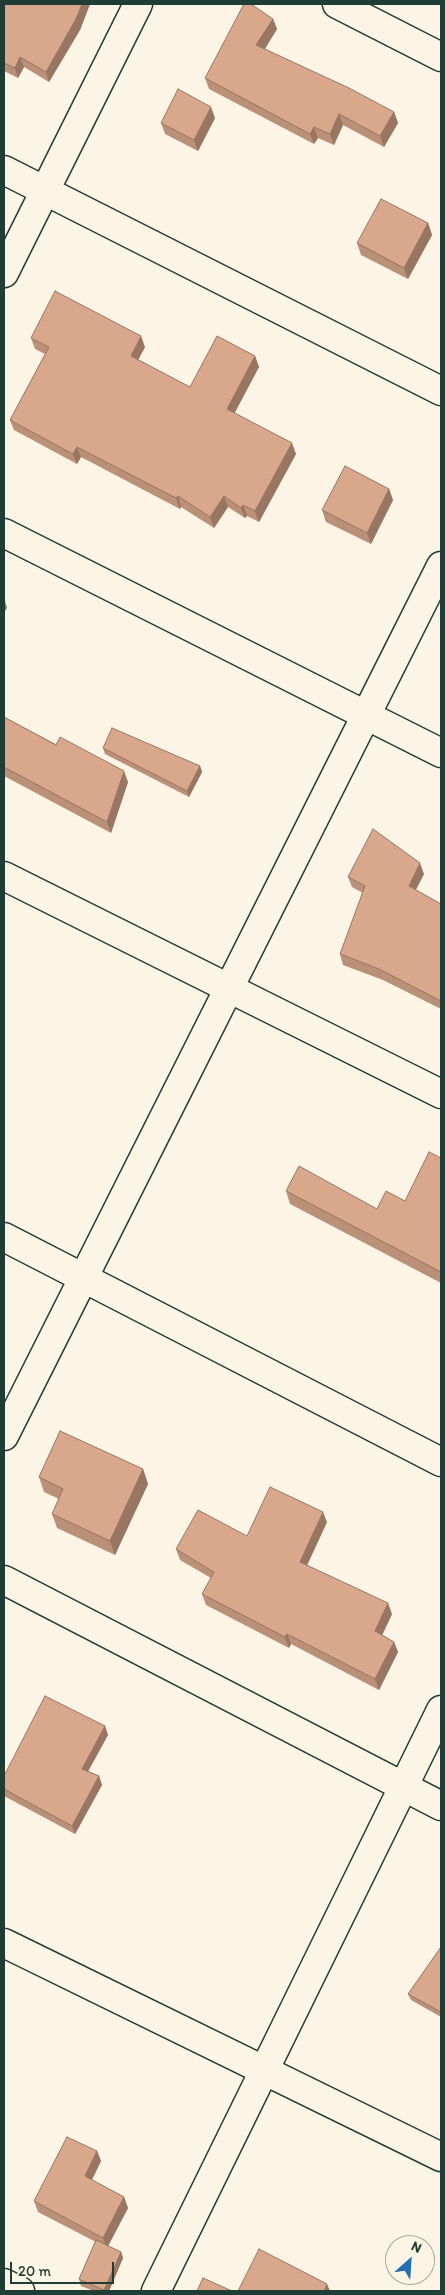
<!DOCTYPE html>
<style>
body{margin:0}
#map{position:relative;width:445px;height:2295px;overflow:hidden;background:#fcf5e5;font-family:Itim,sans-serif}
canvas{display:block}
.frame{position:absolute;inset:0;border:5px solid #1f3d34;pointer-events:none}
.north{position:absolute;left:385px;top:2235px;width:50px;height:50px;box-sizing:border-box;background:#fcf5e5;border:1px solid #a4ab9e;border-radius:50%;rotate:26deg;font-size:14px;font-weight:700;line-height:20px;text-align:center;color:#1f3d34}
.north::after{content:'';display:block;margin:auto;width:18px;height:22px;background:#1f6fb2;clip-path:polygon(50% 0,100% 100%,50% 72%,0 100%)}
.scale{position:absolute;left:10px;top:2262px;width:104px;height:22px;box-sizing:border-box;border:2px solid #1f3d34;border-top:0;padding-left:6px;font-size:15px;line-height:18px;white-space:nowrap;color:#1f3d34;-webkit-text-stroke:4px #fcf5e5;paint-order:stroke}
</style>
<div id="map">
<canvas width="445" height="2295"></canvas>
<div class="frame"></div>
<div class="north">N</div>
<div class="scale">20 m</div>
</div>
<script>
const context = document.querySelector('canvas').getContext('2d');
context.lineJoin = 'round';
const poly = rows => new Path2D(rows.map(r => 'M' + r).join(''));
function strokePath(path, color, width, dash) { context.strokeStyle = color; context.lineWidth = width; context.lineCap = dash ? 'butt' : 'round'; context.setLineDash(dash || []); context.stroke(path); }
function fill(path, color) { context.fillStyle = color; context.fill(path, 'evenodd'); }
const minor = poly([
 [337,4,441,57],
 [4,170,441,391],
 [4,273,138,4],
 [4,533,441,753],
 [4,876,441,1094],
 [4,1237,441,1462],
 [4,1436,441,566],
 [4,1580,441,1806],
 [4,1943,441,2157],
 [4,2283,20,2291],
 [156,2291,441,1710]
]);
const wall = poly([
 [4,4,90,4,80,30,49,82,24,67,18,78,4,71],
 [273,19,277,29,265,49,394,112,398,123,384,147,343,125,334,145,318,138,314,144,209,89,205,78],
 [215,118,198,151,165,134,161,123],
 [428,223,432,235,408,279,361,255,357,243],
 [31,338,145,347,138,360,190,387,255,356,259,367,234,413,296,454,259,522,247,516,245,518,228,507,214,528,181,507,180,509,81,457,77,464,14,430,10,420,45,354,35,349],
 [389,489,393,500,371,544,326,522,322,510],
 [4,717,128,782,111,833,4,776],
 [103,748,200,766,202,772,189,797,105,754],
 [424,874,416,890,441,904,441,1009,383,980,343,965,340,954,363,893,352,887,348,877],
 [441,1158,441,1283,290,1204,286,1191,377,1209,405,1201],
 [143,1469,148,1484,115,1555,57,1528,52,1514,59,1499,44,1492,39,1477],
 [327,1522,307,1565,392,1614,382,1635,394,1642,398,1652,379,1690,291,1644,289,1648,206,1605,202,1594,211,1578,180,1560,176,1549,247,1536],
 [105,1726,108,1735,88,1771,99,1776,102,1785,75,1834,4,1796,4,1776],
 [441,1947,441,2017,411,2000,408,1994],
 [97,2151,101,2161,92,2180,124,2197,128,2208,108,2246,121,2252,123,2258,109,2291,94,2291,81,2286,79,2279,96,2242,38,2212,34,2201]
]);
const shadedWall = poly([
 [82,4,90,4,80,30,49,82,46,72],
 [273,19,277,29,260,56,256,45],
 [20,57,24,67,18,78,15,68],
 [211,107,215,118,198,151,194,140],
 [394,112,398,123,384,147,380,136],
 [339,114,343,125,334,145,330,134],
 [314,127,318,138,314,144,310,134],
 [428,223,432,235,408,279,404,268],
 [141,336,145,347,135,366,131,356],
 [255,356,259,367,231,420,227,409],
 [292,443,296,454,259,522,255,511],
 [77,447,81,457,77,464,73,454],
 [389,489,393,500,371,544,367,533],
 [178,496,181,507,180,509,176,498],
 [224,496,228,507,214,528,210,517],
 [243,505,247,516,245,518,241,508],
 [4,598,7,608,4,613],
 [200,766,202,772,189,797,187,791],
 [124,771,128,782,111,833,107,822],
 [420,863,424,874,412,896,409,886],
 [143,1469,148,1484,115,1555,110,1541],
 [323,1512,327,1522,304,1572,300,1562],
 [388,1603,392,1614,379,1642,375,1631],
 [287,1634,291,1644,289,1648,285,1637],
 [394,1642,398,1652,379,1690,375,1679],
 [105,1726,108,1735,85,1777,82,1769],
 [99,1776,102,1785,75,1834,72,1826],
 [97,2151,101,2161,88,2187,85,2176],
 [124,2197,128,2208,107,2248,103,2238],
 [121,2252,123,2258,109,2291,104,2291,104,2290],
 [327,2284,330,2291,324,2291]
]);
const building = poly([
 [4,4,82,4,76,19,46,72,20,57,15,68,4,63,4,4],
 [244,4,251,4,273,19,256,45,349,88,394,112,380,136,339,114,330,134,314,127,310,134,205,78,244,4],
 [178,89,211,107,194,140,161,123,178,89],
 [381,199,428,223,404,268,357,243,381,199],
 [55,291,141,336,131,356,190,387,217,336,255,356,227,409,292,443,255,511,243,505,241,508,224,496,210,517,178,496,176,498,77,447,73,454,10,420,49,347,31,338,55,291],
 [345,466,389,489,367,533,322,510,345,466],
 [4,717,56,745,60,737,124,771,107,822,4,767,4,717],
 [112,728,200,766,187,791,103,748,112,728],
 [373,829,420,863,409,886,441,904,441,1001,379,969,340,954,365,886,348,877,373,829],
 [429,1152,441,1158,441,1272,286,1191,299,1166,377,1209,386,1191,405,1201,429,1152],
 [60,1431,143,1469,110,1541,52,1514,63,1489,39,1477,60,1431],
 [270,1487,323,1512,300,1562,388,1603,375,1631,394,1642,375,1679,287,1634,285,1637,202,1594,214,1572,176,1549,198,1510,247,1536,270,1487],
 [45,1696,105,1726,82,1769,99,1776,72,1826,4,1789,4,1776,45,1696],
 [441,1947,441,2012,408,1994,441,1947],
 [67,2137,97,2151,85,2176,124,2197,103,2238,34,2201,67,2137],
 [96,2240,121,2252,104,2290,79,2279,96,2240],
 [259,2249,327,2284,324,2291,238,2291,259,2249],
 [203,2278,232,2291,197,2291,203,2278]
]);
strokePath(minor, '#1f3d34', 31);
strokePath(minor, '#fcf5e5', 28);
fill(wall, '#bb9078');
fill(shadedWall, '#987662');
fill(building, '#d9a88c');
strokePath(building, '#987662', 1);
</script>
